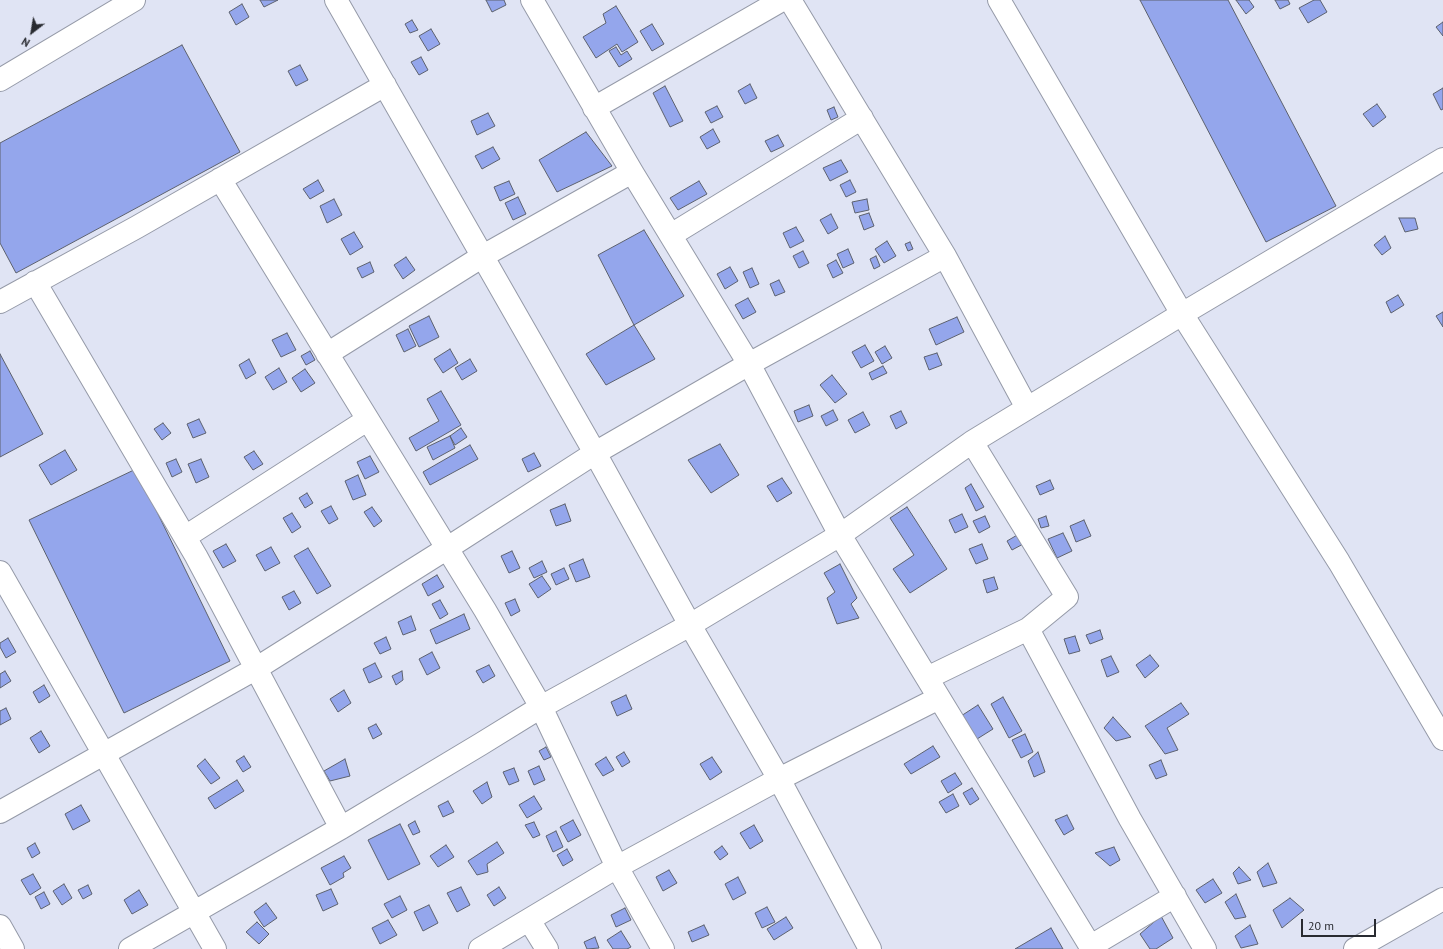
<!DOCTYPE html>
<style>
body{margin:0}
#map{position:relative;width:1443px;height:949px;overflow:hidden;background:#e0e4f4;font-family:"PT Sans",sans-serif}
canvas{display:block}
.north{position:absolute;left:12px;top:12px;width:40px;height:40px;-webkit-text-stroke:3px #e0e4f4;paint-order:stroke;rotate:211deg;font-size:11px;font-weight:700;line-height:16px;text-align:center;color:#292b31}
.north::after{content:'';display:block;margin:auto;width:14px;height:18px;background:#292b31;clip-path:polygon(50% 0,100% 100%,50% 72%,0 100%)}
.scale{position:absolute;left:1301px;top:919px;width:75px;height:18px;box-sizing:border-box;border:2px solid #292b31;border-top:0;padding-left:5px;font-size:12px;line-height:14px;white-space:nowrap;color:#292b31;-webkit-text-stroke:3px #e0e4f4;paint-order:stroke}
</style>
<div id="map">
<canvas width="1443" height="949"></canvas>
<div class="north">N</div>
<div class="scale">20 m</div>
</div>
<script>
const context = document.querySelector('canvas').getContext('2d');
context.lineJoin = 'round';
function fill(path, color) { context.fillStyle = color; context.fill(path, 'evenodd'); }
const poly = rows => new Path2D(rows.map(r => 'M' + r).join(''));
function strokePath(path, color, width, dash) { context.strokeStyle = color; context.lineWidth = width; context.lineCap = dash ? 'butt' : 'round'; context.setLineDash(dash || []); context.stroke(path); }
const building = poly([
 [260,0,278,0,264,7,260,0],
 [486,0,504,0,506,5,492,12,486,0],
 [1140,0,1228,0,1336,206,1266,242,1140,0],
 [1236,0,1249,0,1254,7,1246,14,1236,0],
 [1275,0,1288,0,1290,4,1280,9,1275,0],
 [1314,0,1320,0,1327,12,1308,23,1299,8,1314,0],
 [242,4,249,17,236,25,229,12,242,4],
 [616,6,638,42,622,52,617,44,596,58,583,37,606,23,603,14,616,6],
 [412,20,418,30,410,33,405,24,412,20],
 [1443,22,1443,36,1436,27,1443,22],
 [652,24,664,44,652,51,640,31,652,24],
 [431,29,440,44,428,51,419,36,431,29],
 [182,45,240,152,16,273,0,243,0,143,182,45],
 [616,47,621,55,627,51,632,59,619,67,609,51,616,47],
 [421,57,428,70,419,75,411,62,421,57],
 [300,65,308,80,296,86,288,71,300,65],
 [750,84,757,98,745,104,738,91,750,84],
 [665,86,683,121,670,127,653,93,665,86],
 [1443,88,1443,109,1441,110,1433,94,1443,88],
 [1377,104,1386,117,1373,127,1363,114,1377,104],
 [717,106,723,117,711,123,705,112,717,106],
 [834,107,838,117,831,120,827,110,834,107],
 [488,113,495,126,477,135,471,121,488,113],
 [713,129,720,142,707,149,700,137,713,129],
 [586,132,612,166,557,192,539,160,586,132],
 [778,135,784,146,771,152,765,141,778,135],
 [493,147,500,159,482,169,475,156,493,147],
 [841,160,848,172,830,181,823,168,841,160],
 [318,180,324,191,310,199,303,189,318,180],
 [850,180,856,192,846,197,840,185,850,180],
 [509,181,515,194,500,201,494,187,509,181],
 [699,181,707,194,678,210,670,198,699,181],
 [518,197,526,214,513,220,505,203,518,197],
 [334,199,342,215,327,223,320,206,334,199],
 [867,199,869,210,855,213,852,202,867,199],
 [869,213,874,226,864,230,859,216,869,213],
 [831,214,838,228,828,234,820,220,831,214],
 [1399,218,1415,218,1418,229,1405,232,1399,218],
 [796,227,804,241,790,248,783,233,796,227],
 [644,230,684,296,634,325,598,255,644,230],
 [354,232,363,247,350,255,341,239,354,232],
 [1385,236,1391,248,1382,255,1374,245,1385,236],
 [887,241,896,256,884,263,875,249,887,241],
 [910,242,913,249,908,251,905,244,910,242],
 [848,249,854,263,843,268,837,254,848,249],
 [803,251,809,263,799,268,793,256,803,251],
 [876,256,880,266,874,269,870,259,876,256],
 [406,257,415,270,403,279,394,265,406,257],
 [836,260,843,273,833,278,827,265,836,260],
 [370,262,374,272,362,278,357,268,370,262],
 [730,267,738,281,725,289,717,274,730,267],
 [752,268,759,284,750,288,743,272,752,268],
 [779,280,785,292,775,296,770,284,779,280],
 [1398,295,1404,305,1391,313,1386,302,1398,295],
 [748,298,756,312,743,319,735,305,748,298],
 [1443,312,1443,327,1436,316,1443,312],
 [429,316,439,337,419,347,409,326,429,316],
 [957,317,964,332,936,345,929,329,957,317],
 [634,325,655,359,606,385,586,354,634,325],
 [408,329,416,346,404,352,396,335,408,329],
 [287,333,296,350,281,357,272,340,287,333],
 [865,345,874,361,861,368,852,352,865,345],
 [885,346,892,358,882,364,875,352,885,346],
 [450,349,458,363,443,373,434,359,450,349],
 [310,351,315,360,306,365,301,356,310,351],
 [937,353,942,365,929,370,924,357,937,353],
 [0,354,43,434,0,457,0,354],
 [249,359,256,373,246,379,239,365,249,359],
 [470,359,477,371,462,380,455,368,470,359],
 [883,366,887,373,872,380,869,373,883,366],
 [279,368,287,382,273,390,265,377,279,368],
 [305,369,315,383,301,392,292,378,305,369],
 [832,375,847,394,835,403,820,385,832,375],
 [441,391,461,425,416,451,409,438,439,421,427,399,441,391],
 [809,405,813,416,798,422,794,411,809,405],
 [833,410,838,420,826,426,821,416,833,410],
 [901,411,907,423,896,429,890,416,901,411],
 [863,412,870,425,855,433,848,420,863,412],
 [199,419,206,433,193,438,187,424,199,419],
 [163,423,171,433,162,440,154,429,163,423],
 [461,428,467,437,455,445,450,436,461,428],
 [450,436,455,448,433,460,427,447,450,436],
 [720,444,739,475,711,493,688,460,720,444],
 [470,445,478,459,430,485,423,472,470,445],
 [65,450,77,470,51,485,39,465,65,450],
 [254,451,263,464,253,470,244,457,254,451],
 [534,453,541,466,528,472,522,459,534,453],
 [370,456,379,472,365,479,357,462,370,456],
 [176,459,182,472,172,477,166,463,176,459],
 [201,459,209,477,196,483,188,464,201,459],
 [136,469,230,661,124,713,29,520,136,469],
 [358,475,366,495,353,500,345,481,358,475],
 [782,478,792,493,777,502,767,486,782,478],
 [1050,480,1054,489,1040,495,1036,486,1050,480],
 [971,484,984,507,976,511,965,488,971,484],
 [307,493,313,503,305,508,299,498,307,493],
 [565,504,571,521,556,526,550,510,565,504],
 [331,506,338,519,329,524,321,511,331,506],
 [372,507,382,521,374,527,364,512,372,507],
 [907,507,947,569,910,593,893,569,914,555,890,518,907,507],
 [292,513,301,527,292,533,283,518,292,513],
 [962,514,968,527,955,533,949,520,962,514],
 [985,516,990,527,979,533,973,521,985,516],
 [1046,516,1049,526,1041,528,1038,519,1046,516],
 [1084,520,1091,536,1076,542,1070,526,1084,520],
 [1063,533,1072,551,1057,558,1048,539,1063,533],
 [1019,534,1025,543,1012,550,1007,541,1019,534],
 [226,544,236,561,223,568,213,551,226,544],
 [982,544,988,559,976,564,969,549,982,544],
 [271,547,280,563,265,571,256,555,271,547],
 [308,548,331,586,317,594,294,556,308,548],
 [512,551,520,568,509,573,501,556,512,551],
 [583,559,590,577,576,582,569,565,583,559],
 [542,561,547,572,534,578,529,568,542,561],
 [840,564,857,598,851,604,859,618,837,624,827,598,835,592,824,573,840,564],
 [564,568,569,579,556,585,551,574,564,568],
 [437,575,444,587,428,596,422,584,437,575],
 [542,576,551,589,538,598,529,584,542,576],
 [994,577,998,589,987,593,983,580,994,577],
 [294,591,301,603,289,610,282,597,294,591],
 [515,599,520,611,511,616,505,603,515,599],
 [440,600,448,614,440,619,432,604,440,600],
 [464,614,470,629,436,644,430,630,464,614],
 [411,616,416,630,403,635,398,622,411,616],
 [1100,630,1103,639,1090,644,1086,635,1100,630],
 [1075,636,1080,651,1069,654,1064,639,1075,636],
 [386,637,391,649,380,654,374,643,386,637],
 [8,638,16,652,6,658,0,647,0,643,8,638],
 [432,652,440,668,427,675,419,659,432,652],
 [1150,655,1159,666,1145,678,1136,665,1150,655],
 [1111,656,1119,672,1107,677,1101,660,1111,656],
 [375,663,382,677,369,683,363,669,375,663],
 [489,665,495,676,483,683,476,671,489,665],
 [5,671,11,681,0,688,0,674,5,671],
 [402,671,403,680,396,685,392,676,402,671],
 [44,685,50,696,39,703,33,692,44,685],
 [344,690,351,703,338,712,330,699,344,690],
 [626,695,632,709,617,716,611,702,626,695],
 [1003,697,1022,731,1009,738,991,704,1003,697],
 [1181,703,1189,714,1167,728,1178,750,1165,754,1145,726,1181,703],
 [978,705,993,729,977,739,961,716,978,705],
 [6,708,11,719,0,725,0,711,6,708],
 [1113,717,1131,737,1116,741,1104,728,1113,717],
 [376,724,382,734,373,739,368,728,376,724],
 [41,731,50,746,39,753,30,738,41,731],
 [1025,734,1033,752,1021,758,1012,740,1025,734],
 [933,746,940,757,911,774,904,764,933,746],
 [546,747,551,757,544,760,539,751,546,747],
 [624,752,630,762,622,767,616,757,624,752],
 [1038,752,1045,772,1034,777,1028,761,1038,752],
 [244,756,251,767,243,772,236,761,244,756],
 [606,757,614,770,603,776,595,764,606,757],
 [712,757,722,772,710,780,700,764,712,757],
 [205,759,220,778,211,784,197,766,205,759],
 [345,759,350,776,330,781,324,771,345,759],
 [1161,760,1167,775,1156,779,1149,765,1161,760],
 [539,766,545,780,534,785,528,771,539,766],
 [514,768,519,781,509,785,503,772,514,768],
 [955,773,962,784,948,793,941,781,955,773],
 [237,780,244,791,215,809,208,798,237,780],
 [487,782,492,797,482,804,473,791,487,782],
 [972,788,979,799,970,805,963,793,972,788],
 [953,794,959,806,946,813,939,802,953,794],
 [534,796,542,809,527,818,519,805,534,796],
 [448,801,454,812,443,817,438,806,448,801],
 [81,805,90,821,73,830,65,814,81,805],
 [1067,815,1074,829,1064,835,1055,820,1067,815],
 [573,820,581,835,568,842,560,827,573,820],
 [415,821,420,832,413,835,408,825,415,821],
 [534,822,540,835,533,838,525,825,534,822],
 [400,824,420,864,388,880,368,840,400,824],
 [754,825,763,841,750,849,740,833,754,825],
 [556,831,563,847,553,852,546,836,556,831],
 [497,842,504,853,487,864,488,872,477,875,468,861,497,842],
 [35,843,40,853,32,858,27,848,35,843],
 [446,845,454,857,438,867,430,856,446,845],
 [722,846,728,854,720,860,714,852,722,846],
 [1114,847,1120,860,1110,866,1095,853,1114,847],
 [567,849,573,860,563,866,557,855,567,849],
 [344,856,351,868,343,873,344,877,330,885,321,868,344,856],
 [1268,863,1277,883,1263,887,1257,872,1268,863],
 [1239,867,1251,880,1238,884,1233,873,1239,867],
 [669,870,677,883,663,891,656,877,669,870],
 [33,874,41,888,30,895,21,880,33,874],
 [738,877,746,893,733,900,725,884,738,877],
 [1213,879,1222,893,1205,903,1196,890,1213,879],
 [64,884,72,898,62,905,53,891,64,884],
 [88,885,92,894,83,899,78,890,88,885],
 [461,887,470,905,457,912,447,893,461,887],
 [499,887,506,898,494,906,487,895,499,887],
 [331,889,338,904,323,911,316,895,331,889],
 [139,890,148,905,132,914,124,900,139,890],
 [44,892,50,904,41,909,35,897,44,892],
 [1236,894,1246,917,1235,919,1225,902,1236,894],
 [400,896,407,910,392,918,384,904,400,896],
 [1290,898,1304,910,1282,928,1273,910,1290,898],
 [266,903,277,918,264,927,254,912,266,903],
 [429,905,438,923,423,931,414,912,429,905],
 [767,907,775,922,762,928,755,913,767,907],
 [625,908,631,920,616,927,611,915,625,908],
 [1161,916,1173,938,1156,949,1150,949,1140,934,1161,916],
 [786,917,793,928,774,940,767,929,786,917],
 [388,920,397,935,380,944,372,928,388,920],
 [257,922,269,934,259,944,246,932,257,922],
 [704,925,709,935,692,942,688,932,704,925],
 [1250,925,1258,944,1241,948,1235,936,1250,925],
 [1051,928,1063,949,1015,949,1051,928],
 [621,931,631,947,627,949,613,949,607,940,621,931],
 [595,937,599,948,587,949,584,942,595,937]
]);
const minor = poly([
 [336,0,595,453,690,625,779,779,870,949],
 [532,0,632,172,749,364,840,535,1092,949],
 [790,0,945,256,1027,408],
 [999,0,1182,314,1339,562,1443,739],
 [0,80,134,0],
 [594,108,782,0],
 [220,179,485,610,541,707,617,867,663,949],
 [671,235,862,118],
 [35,282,196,556,341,828],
 [0,302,137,227,385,85],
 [327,354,483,256,632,172],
 [972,442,1067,597,1028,629,1130,819,1205,949],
 [185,537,367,420],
 [0,572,215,949],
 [927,678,1028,629],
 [0,812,257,668,446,549,595,453,749,364,945,256],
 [529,920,547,949],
 [0,926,13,949],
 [1091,946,1175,896],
 [130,949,341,828,481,744,541,707,690,625,840,535,972,442,1182,314,1443,159],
 [480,949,617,867,779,779,939,698],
 [1355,949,1443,899]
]);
fill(building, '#94a6ec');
strokePath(building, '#5c616e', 1);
strokePath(minor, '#959aa8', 24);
strokePath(minor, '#fff', 22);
</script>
